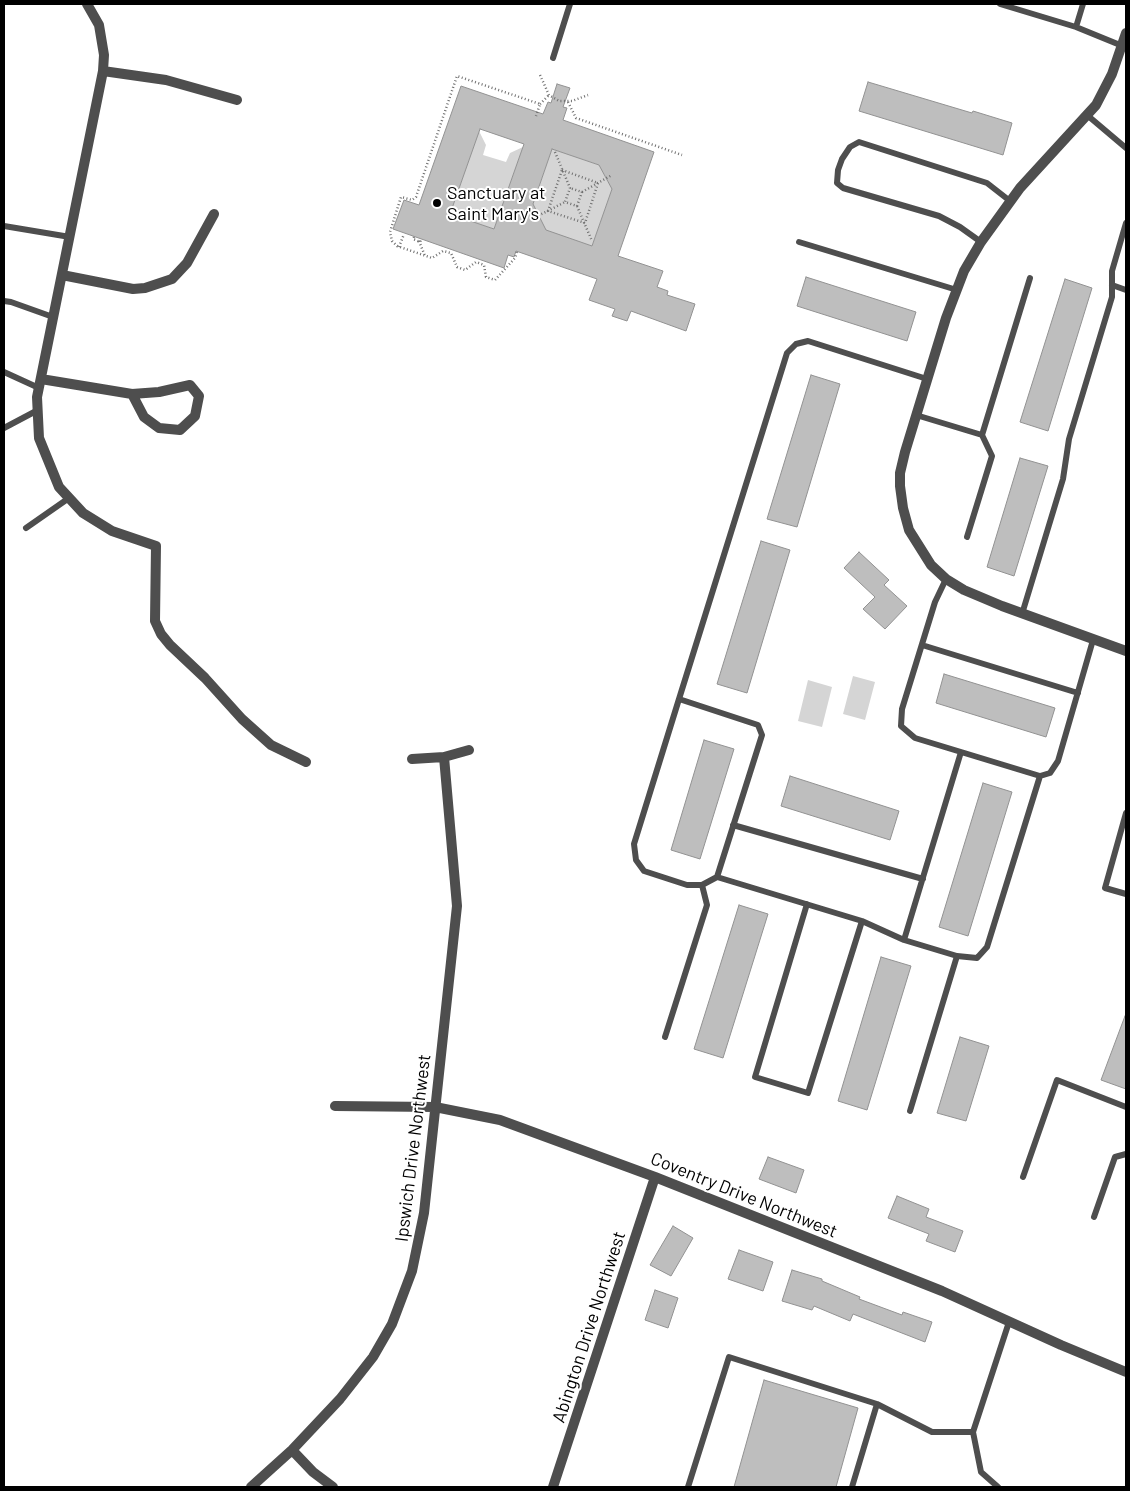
<!DOCTYPE html>
<style>
body{margin:0}
#map{position:relative;width:1130px;height:1491px;overflow:hidden;background:#fff;font-family:Barlow,sans-serif}
canvas{display:block}
.frame{position:absolute;inset:0;border:5px solid #000;pointer-events:none}
</style>
<div id="map">
<canvas width="1130" height="1491"></canvas>
<div class="frame"></div>
</div>
<script>
const context = document.querySelector('canvas').getContext('2d');
context.lineJoin = 'round';
function fill(path, color) { context.fillStyle = color; context.fill(path, 'evenodd'); }
const poly = rows => new Path2D(rows.map(r => 'M' + r).join(''));
function strokePath(path, color, width, dash) { context.strokeStyle = color; context.lineWidth = width; context.lineCap = dash ? 'butt' : 'round'; context.setLineDash(dash || []); context.stroke(path); }
function write(font, color, halo, rows, align = 'center') {
  context.font = font + ' Barlow,sans-serif'; context.lineWidth = 4; context.setLineDash([]); context.textBaseline = 'middle'; context.strokeStyle = halo; context.fillStyle = color; for (const [text, x, y, turn = 0] of rows) {
    context.save(); context.translate(x, y); context.rotate((+turn || 0) * Math.PI / 180); context.textAlign = isNaN(turn) ? turn : align; if (halo) context.strokeText(text, 0, 0); context.fillText(text, 0, 0); context.restore();
  }
}
const green = poly([
 [479,131,486,145,483,155,506,162,510,153,523,147,494,229,450,214],
 [552,149,611,169,604,174,608,182,616,178,592,246,532,226,529,216],
 [853,676,875,682,865,720,843,714],
 [808,680,832,687,822,727,798,721]
]);
const building = poly([
 [868,82,972,113,973,111,1012,123,1003,155,859,111,868,82],
 [557,84,570,88,563,107,567,108,563,120,654,152,618,256,663,271,657,287,668,291,667,295,695,304,686,331,631,311,627,321,612,316,615,309,589,300,597,279,516,251,514,257,508,255,504,268,393,229,404,200,419,205,461,86,543,114,548,102,551,103,557,84],
 [480,129,524,144,494,229,450,214,480,129],
 [552,149,599,165,612,189,592,246,546,230,533,204,552,149],
 [806,277,916,312,907,341,797,306,806,277],
 [1065,279,1092,288,1048,431,1020,422,1065,279],
 [811,375,840,384,797,527,767,519,811,375],
 [1020,458,1048,466,1014,576,987,567,1020,458],
 [761,541,790,550,747,693,717,684,761,541],
 [859,552,889,580,884,585,907,606,885,629,863,609,875,597,844,568,859,552],
 [944,674,1055,708,1046,737,936,703,944,674],
 [704,740,734,749,700,859,671,850,704,740],
 [790,776,899,811,890,840,781,806,790,776],
 [983,783,1012,792,968,936,939,927,983,783],
 [739,905,768,914,723,1058,694,1049,739,905],
 [881,957,911,966,867,1110,838,1101,881,957],
 [1125,1016,1126,1016,1126,1089,1101,1080,1125,1016],
 [960,1037,989,1046,966,1121,937,1113,960,1037],
 [768,1157,804,1170,796,1193,759,1179,768,1157],
 [897,1196,929,1209,926,1217,963,1231,955,1252,926,1241,929,1234,888,1218,897,1196],
 [673,1226,693,1238,671,1276,650,1265,673,1226],
 [739,1250,773,1262,763,1291,728,1279,739,1250],
 [792,1270,822,1279,822,1281,860,1297,859,1299,902,1315,903,1312,932,1322,925,1342,853,1314,850,1321,814,1306,812,1310,782,1301,792,1270],
 [655,1290,678,1298,668,1328,645,1320,655,1290],
 [764,1380,858,1408,836,1487,734,1487,764,1380]
]);
const path = poly([
 [540,75,549,95,559,101,572,101,588,95],
 [568,102,576,118,682,155],
 [540,104,549,95],
 [555,152,570,188,565,202,577,206,582,192,570,188],
 [562,170,598,183,585,223,548,211,562,170],
 [582,192,612,175],
 [577,206,592,241],
 [532,219,565,202],
 [414,237,413,239,420,242,421,240],
 [419,241,425,256],
 [399,247,404,234],
 [517,252,515,258,495,280,486,277,484,265,476,262,465,270,457,267,451,253,443,251,432,258,397,246,392,241,390,232,401,197,412,200,416,197,457,76,540,104,536,116]
]);
const service = poly([
 [1000,4,1076,27,1125,47],
 [1076,27,1083,4],
 [553,58,570,4],
 [1087,115,1126,148],
 [4,226,70,237],
 [799,242,957,290],
 [981,242,960,227,939,216,843,188,837,183,838,170,842,159,850,147,859,142,987,183,1010,201],
 [1112,285,1126,290],
 [4,301,11,302,53,317],
 [4,372,39,388],
 [916,415,982,435,1030,278],
 [4,428,38,410],
 [26,528,69,498],
 [967,537,992,456,982,435],
 [946,579,935,602,902,709,901,726,915,738,1040,776,1050,773,1058,761,1093,640],
 [1022,614,1063,479,1069,439,1112,297,1112,271,1126,223],
 [922,645,1078,693],
 [679,699,758,725,762,735,717,877,702,885,687,885,644,871,636,860,634,844,679,699,787,353,796,344,808,341,927,379],
 [1126,813,1105,888,1126,894],
 [733,825,923,879],
 [717,877,862,921,904,940,957,956,977,958,987,947,1040,776],
 [807,904,755,1077,808,1093,862,921],
 [904,940,961,752],
 [665,1037,707,905,702,885],
 [910,1111,957,956],
 [1023,1177,1057,1080,1126,1107],
 [1094,1217,1115,1157,1126,1154],
 [688,1487,729,1357,877,1404,932,1432,973,1432],
 [852,1487,877,1404],
 [998,1487,981,1472,973,1432,1009,1322]
]);
const minor = poly([
 [87,4,99,25,104,55,103,71,37,397,39,438,59,487,83,513,112,531,156,546,155,621,161,634,170,645,205,678,242,719,271,745,306,762],
 [103,71,166,80,237,100],
 [62,275,133,289,145,288,172,279,187,263,214,214],
 [41,379,132,394,144,417,159,428,180,430,195,416,199,396,190,385,159,392,132,394],
 [412,759,444,757,469,750],
 [335,1106,435,1107,500,1120,655,1177,942,1291,1061,1345,1126,1372],
 [292,1450,313,1472,333,1487],
 [251,1487,292,1450,340,1399,373,1357,392,1324,412,1271,424,1213,457,906,444,757],
 [553,1487,655,1177]
]);
const tertiary = poly([
 [1126,33,1112,74,1096,105,1020,188,981,242,964,271,946,318,905,452,900,473,900,486,903,508,909,530,931,565,946,579,964,590,1002,606,1126,651]
]);
const markers = [
 [437,203,5,"#000"]
];
const poiNames = [
 ["Sanctuary at",447,193],
 ["Saint Mary's",447,214]
];
const streetNames = [
 ["Ipswich Drive Northwest",413,1148,-83],
 ["Coventry Drive Northwest",744,1195,22],
 ["Abington Drive Northwest",589,1327,-72]
];
fill(green, '#d5d5d5');
fill(building, '#bebebe');
strokePath(building, '#929292', 1);
strokePath(path, '#707070', 2.5, [1, 2.5]);
strokePath(service, '#4e4e4e', 6);
strokePath(minor, '#4e4e4e', 10);
strokePath(tertiary, '#4e4e4e', 10);
for (const [x, y, r, color] of markers) { const dot = new Path2D(); dot.arc(x, y, r, 0, 2 * Math.PI); context.fillStyle = color; context.fill(dot); strokePath(dot, '#fff', 2); }
write('18px', '#000', '#fff', poiNames, 'left');
write('18px', '#000', '#fff', streetNames);
</script>
